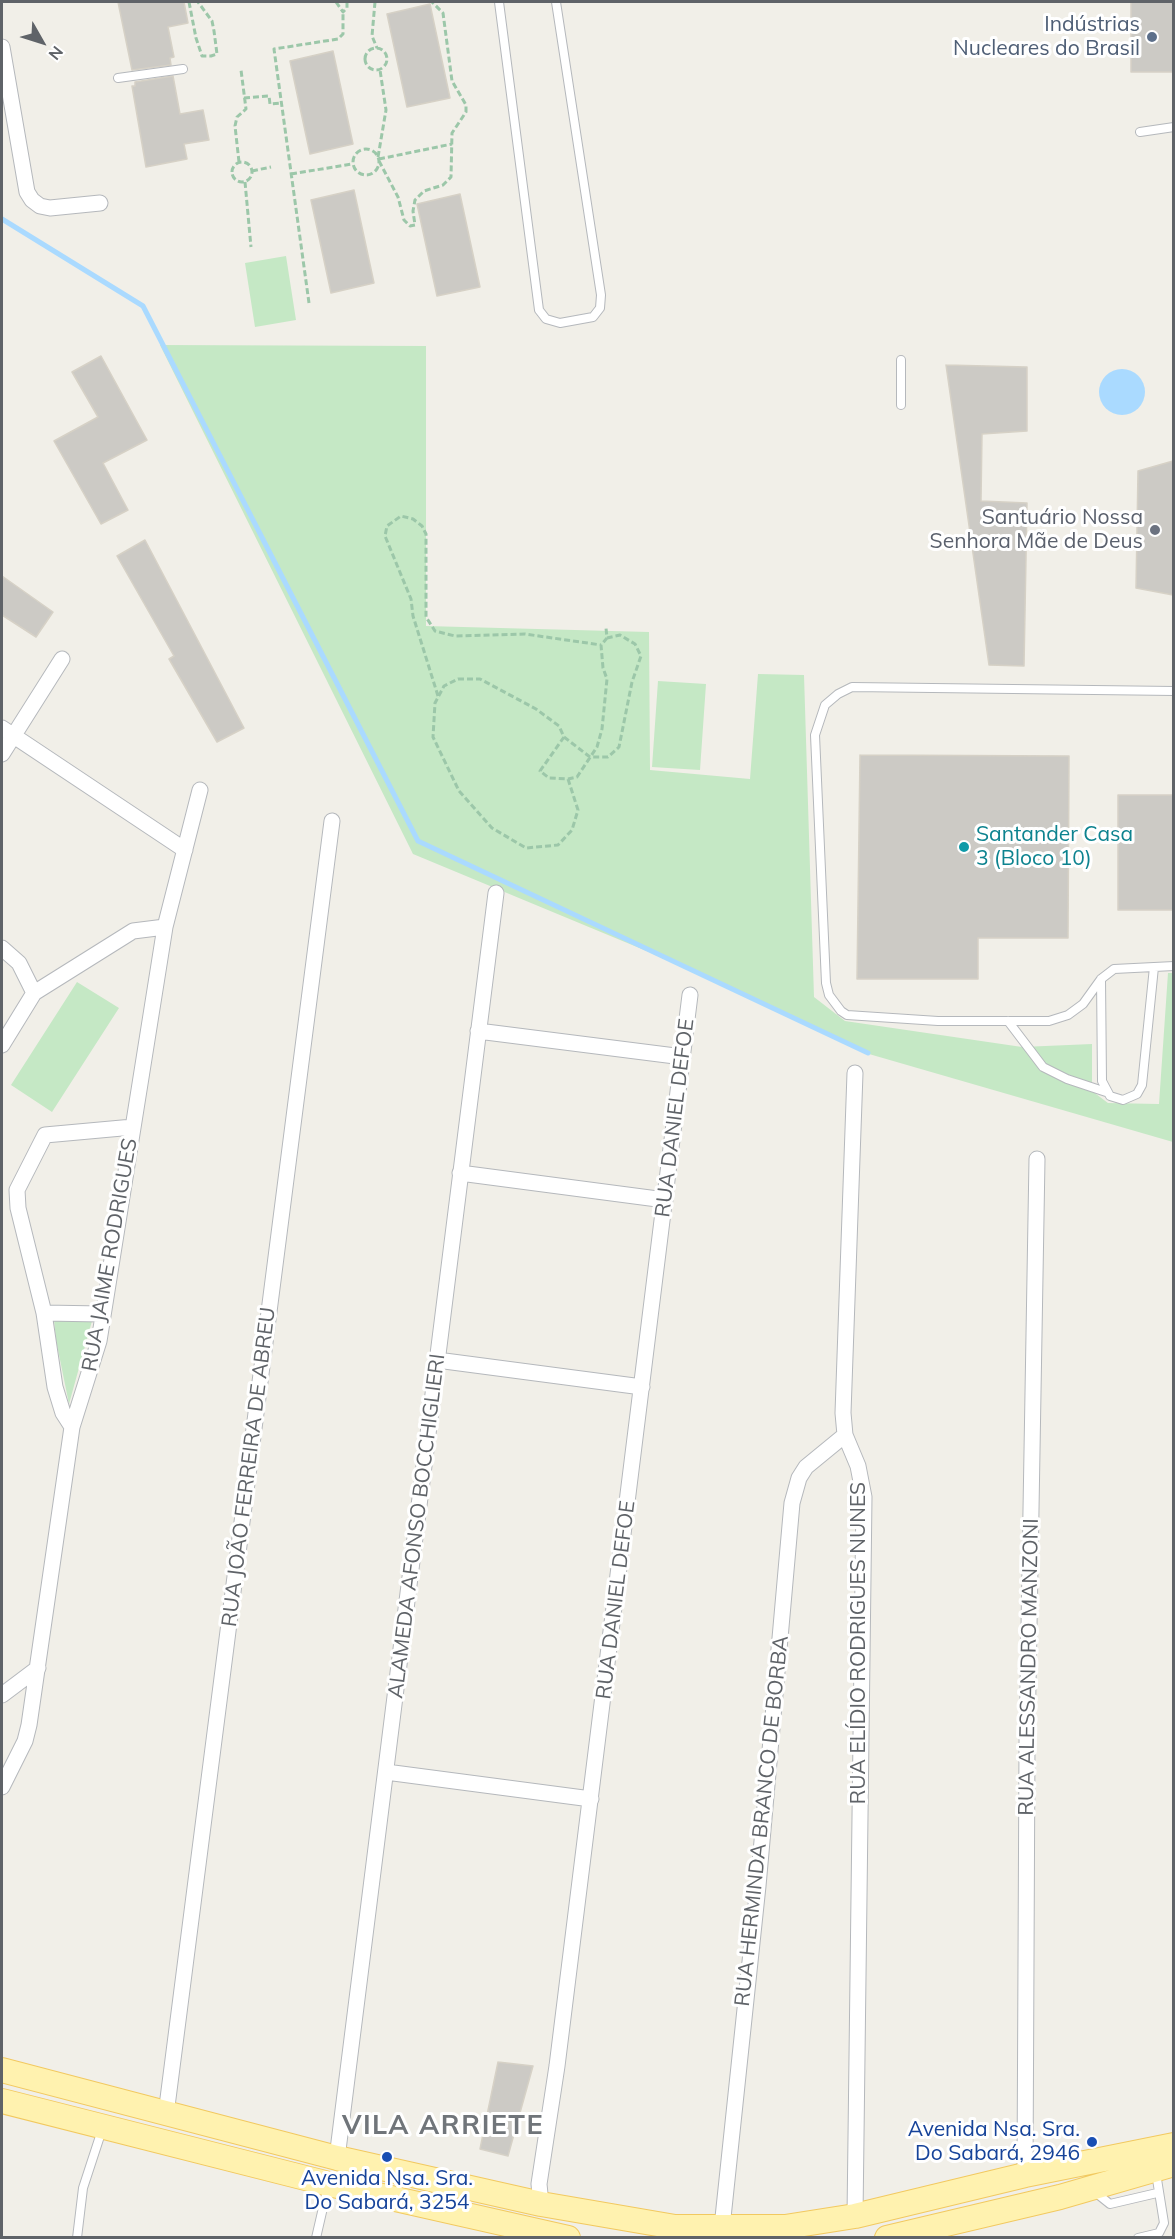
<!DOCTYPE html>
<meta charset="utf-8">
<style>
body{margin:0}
#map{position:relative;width:1175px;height:2239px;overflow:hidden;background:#f1efe8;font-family:Mulish,sans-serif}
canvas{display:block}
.frame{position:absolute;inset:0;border:3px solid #5f6368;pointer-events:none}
.north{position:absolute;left:12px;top:12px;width:60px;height:60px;-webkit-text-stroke:4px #fff;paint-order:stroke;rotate:129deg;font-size:16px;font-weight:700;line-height:24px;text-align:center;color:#5f6368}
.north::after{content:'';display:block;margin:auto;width:21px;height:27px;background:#5f6368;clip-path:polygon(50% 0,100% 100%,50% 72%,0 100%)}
</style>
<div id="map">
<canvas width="1175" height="2239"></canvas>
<div class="frame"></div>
<div class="north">N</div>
</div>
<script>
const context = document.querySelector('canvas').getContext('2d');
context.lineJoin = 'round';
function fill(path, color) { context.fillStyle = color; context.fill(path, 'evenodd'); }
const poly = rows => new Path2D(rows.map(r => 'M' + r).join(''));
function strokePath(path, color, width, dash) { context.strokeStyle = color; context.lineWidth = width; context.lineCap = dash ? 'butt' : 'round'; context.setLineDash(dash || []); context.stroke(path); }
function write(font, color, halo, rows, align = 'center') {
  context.font = font + ' Mulish,sans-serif'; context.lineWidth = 6; context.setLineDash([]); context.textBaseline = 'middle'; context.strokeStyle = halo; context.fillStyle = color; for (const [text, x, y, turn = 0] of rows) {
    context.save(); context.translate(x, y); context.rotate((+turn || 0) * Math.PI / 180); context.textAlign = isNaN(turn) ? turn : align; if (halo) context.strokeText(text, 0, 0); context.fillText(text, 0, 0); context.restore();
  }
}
const green = poly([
 [286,256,296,320,255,327,245,263],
 [160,345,426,346,426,626,649,632,650,770,750,779,758,674,804,675,814,997,845,1021,1022,1047,1092,1044,1092,1091,1108,1103,1159,1104,1168,973,1173,973,1173,1142,869,1054,649,952,413,854],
 [658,681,706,684,700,770,652,767],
 [77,982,119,1008,52,1112,11,1085],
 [54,1320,92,1321,69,1404,56,1340]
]);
const water = poly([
 '1099 392a23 23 0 1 1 46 0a23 23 0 1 1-46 0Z'
]);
const stream = poly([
 [2,219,143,306,418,841,868,1053]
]);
const building = poly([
 [118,2,184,2,188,23,168,27,174,57,170,58,171,65,132,70,118,2],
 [1131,2,1173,2,1173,72,1131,72,1131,2],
 [430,4,450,98,407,107,387,14,430,4],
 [333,51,353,144,310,154,290,61,333,51],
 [173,76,180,114,203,110,209,140,184,144,187,159,146,167,132,86,135,86,135,82,173,76],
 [354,190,374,283,331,293,311,200,354,190],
 [460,194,480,287,437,296,417,204,460,194],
 [101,356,147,440,103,463,128,510,101,524,54,441,98,417,72,372,101,356],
 [946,365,1027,367,1027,431,982,434,981,501,1027,503,1024,666,989,665,946,365],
 [1173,461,1173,595,1136,588,1138,471,1173,461],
 [145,540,244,728,217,742,169,659,174,656,117,556,145,540],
 [2,576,53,612,36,637,2,615,2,576],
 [860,755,1069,756,1068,938,978,938,978,979,857,979,860,755],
 [1118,795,1173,795,1173,910,1118,910,1118,795],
 [498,2062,533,2066,508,2156,480,2149,498,2062]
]);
const path = poly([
 [189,2,196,38,202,56,211,56,217,54,214,31,212,21,198,2],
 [336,2,343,12,347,8,347,2],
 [375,2,372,36,377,48],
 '365 59a11 11 0 1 1 22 0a11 11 0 1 1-22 0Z',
 [244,98,269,96,270,104,281,103],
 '353 162a13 13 0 1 1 26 0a13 13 0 1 1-26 0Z',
 [378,157,386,110,380,70],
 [379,159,452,144],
 [379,161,398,197,404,220,410,226,415,225,413,211,415,200,424,191,443,185,451,177,452,133,466,112,466,105,452,81,443,13,432,2],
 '232 172a10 10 0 1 1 20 0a10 10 0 1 1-20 0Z',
 [239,162,235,126,237,117,246,109,241,70],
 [252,171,271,167],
 [291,174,352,164],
 [245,182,251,247],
 [309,303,274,49,338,39,343,34,343,12],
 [438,696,413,616,411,599,385,536,387,526,401,516,413,519,422,526,426,534,426,617,435,631,455,636,525,634,601,645],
 [564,737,590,757,608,757,619,747,632,682,641,656,635,644,620,635,607,638],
 [568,779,578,810,572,830,558,845,526,848,492,828,459,791,433,737,435,703,444,686,458,679,480,679,536,709,559,726,564,737,540,771,549,778,568,779,577,777,597,747,602,729,607,679,603,668,601,645,607,638,606,628]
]);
const service = poly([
 [499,2,539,310,546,319,560,323,593,317,600,308,601,295,556,2],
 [118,78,183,69],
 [1140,132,1174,127],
 [901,405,901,360],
 [1154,967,1114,969,1101,979,1083,1004,1068,1015,1049,1021,938,1021,847,1015,841,1011,829,995,826,983,815,735,825,705,838,694,852,687,1174,691],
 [1101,979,1102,1081,1110,1096,1123,1100,1137,1094,1142,1085,1154,967,1174,966],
 [1008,1021,1043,1067,1067,1079,1106,1092],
 [1095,2192,1110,2204,1157,2193],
 [77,2238,83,2188,102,2130],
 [316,2238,328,2186],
 [1138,2238,1159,2233,1164,2223,1156,2173]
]);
const minor = poly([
 [2,47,27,192,32,200,40,206,50,208,100,203],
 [2,728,185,850],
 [2,754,62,659],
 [2,948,19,963,34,993,2,1045],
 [34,993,133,931,165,927],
 [478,1031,683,1057],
 [460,1173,665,1200],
 [44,1313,102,1314],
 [437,1360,642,1387],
 [72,1427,63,1413,55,1387,44,1313,18,1208,17,1190,45,1135,133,1127],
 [2,1695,38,1668],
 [386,1772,591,1799],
 [2,1787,25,1741,29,1725,72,1427,99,1341,165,927,200,790],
 [166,2114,332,821],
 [337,2158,496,893],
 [1025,2175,1027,1743,1037,1159],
 [541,2204,539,2184,557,2066,690,995],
 [855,2216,864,1497,858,1466,845,1435,843,1413,855,1073],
 [722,2227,758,1886,792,1503,799,1478,806,1467,845,1435]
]);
const primary = poly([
 [2,2070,337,2158,541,2204,675,2227,785,2227,855,2216,1025,2175,1174,2145],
 [2,2101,329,2184,568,2238],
 [887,2238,1060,2197,1174,2164]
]);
const markers = [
 [1152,37,6,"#5c6f8a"],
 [1155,530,6,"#6b7280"],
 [964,847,6,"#0f9aa8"],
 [1092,2142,6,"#1a4fb4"],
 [387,2157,6,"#1a4fb4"]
];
const serviceNames = [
 ["Indústrias",1140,25],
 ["Nucleares do Brasil",1140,49]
];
const worshipNames = [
 ["Santuário Nossa",1143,518],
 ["Senhora Mãe de Deus",1143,542]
];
const cultureNames = [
 ["Santander Casa",976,835],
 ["3 (Bloco 10)",976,859]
];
const streetNames = [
 ["RUA DANIEL DEFOE",675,1118,-83],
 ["RUA JAIME RODRIGUES",110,1255,-80],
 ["RUA JOÃO FERREIRA DE ABREU",249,1467,-83],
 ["ALAMEDA AFONSO BOCCHIGLIERI",417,1526,-83],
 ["RUA DANIEL DEFOE",616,1600,-83],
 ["RUA ELÍDIO RODRIGUES NUNES",859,1643,-90],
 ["RUA ALESSANDRO MANZONI",1029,1667,-89],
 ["RUA HERMINDA BRANCO DE BORBA",762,1821,-84]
];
const transitNames = [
 ["Avenida Nsa. Sra.",1080,2130],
 ["Do Sabará, 2946",1080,2154],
 ["Avenida Nsa. Sra.",387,2179,"center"],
 ["Do Sabará, 3254",387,2203,"center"]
];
const districtNames = [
 ["VILA ARRIETE",443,2126]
];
fill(green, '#c5e8c5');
fill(water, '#aadaff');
strokePath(stream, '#aadaff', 5);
fill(building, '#cccac5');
strokePath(building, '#d6d1c6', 1.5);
strokePath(service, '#b5b8bc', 10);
strokePath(minor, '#b5b8bc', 17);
strokePath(primary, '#f2c960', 26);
strokePath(path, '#9cc7a9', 3, [6, 3]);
strokePath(service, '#fff', 8);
strokePath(minor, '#fff', 15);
strokePath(primary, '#fff2af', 24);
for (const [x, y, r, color] of markers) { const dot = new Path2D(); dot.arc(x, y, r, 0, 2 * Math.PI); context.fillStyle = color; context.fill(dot); strokePath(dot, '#fff', 2); }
write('21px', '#4e5e75', '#fff', serviceNames, 'right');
write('21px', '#5b616d', '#fff', worshipNames, 'right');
write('21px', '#0d838f', '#fff', cultureNames, 'left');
write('21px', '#5f6368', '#fff', streetNames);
write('21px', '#164399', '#fff', transitNames, 'right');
context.letterSpacing = '1.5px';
write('bold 27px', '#70757a', '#fff', districtNames);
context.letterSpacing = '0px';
</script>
